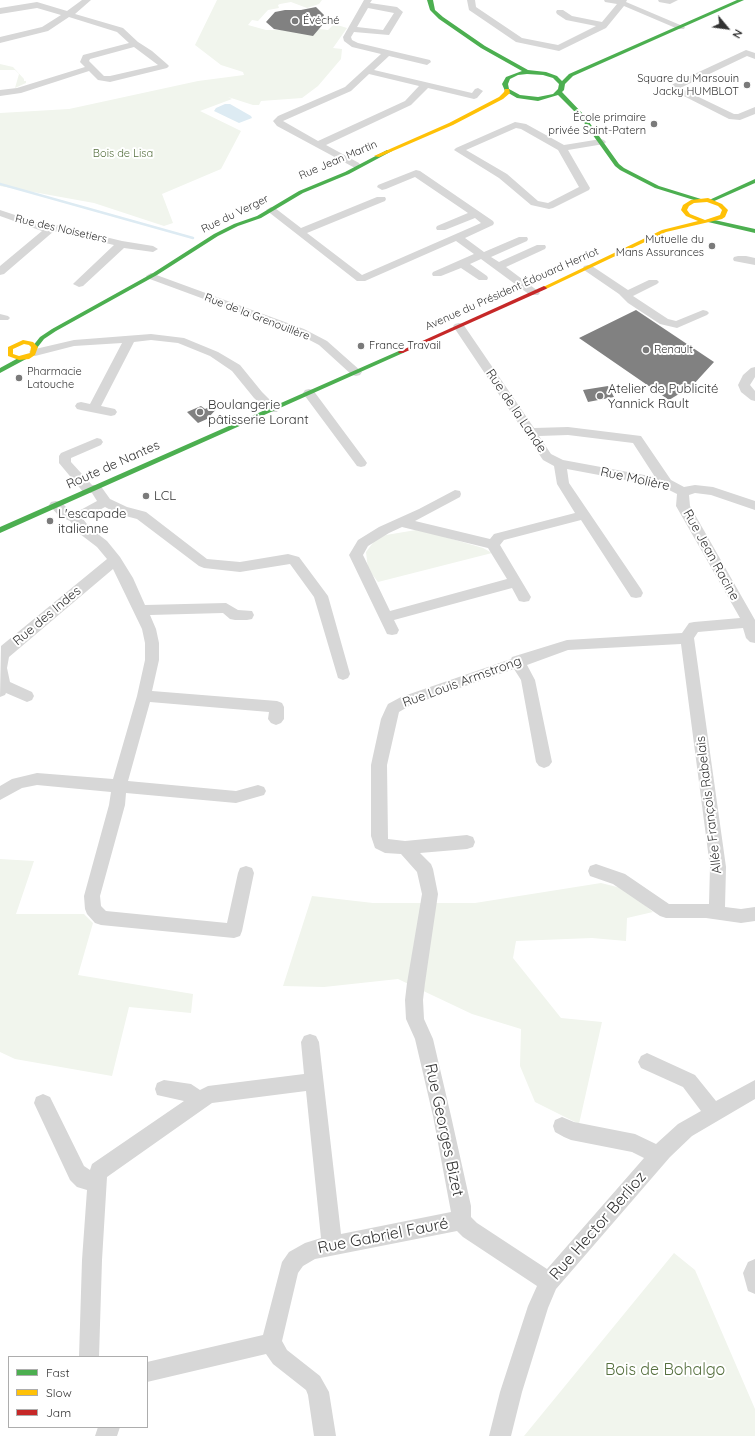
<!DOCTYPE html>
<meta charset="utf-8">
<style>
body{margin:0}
#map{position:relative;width:755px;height:1436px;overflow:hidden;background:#fff;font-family:Quicksand,sans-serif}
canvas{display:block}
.legend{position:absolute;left:8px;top:1356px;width:140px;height:72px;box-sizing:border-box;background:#fff;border:1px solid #adadad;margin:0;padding:5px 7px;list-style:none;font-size:12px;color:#333}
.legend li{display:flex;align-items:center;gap:8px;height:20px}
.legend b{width:20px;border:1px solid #adadad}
.north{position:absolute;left:707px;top:8px;width:40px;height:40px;-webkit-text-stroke:3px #fff;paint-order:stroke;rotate:119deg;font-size:11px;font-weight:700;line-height:16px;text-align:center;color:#333}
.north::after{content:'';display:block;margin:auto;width:14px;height:18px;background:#333;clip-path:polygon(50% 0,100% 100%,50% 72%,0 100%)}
</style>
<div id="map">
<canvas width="755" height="1436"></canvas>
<ul class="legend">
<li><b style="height:5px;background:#4caf50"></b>Fast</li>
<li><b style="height:5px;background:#ffc107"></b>Slow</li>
<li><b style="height:5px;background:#c62828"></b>Jam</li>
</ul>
<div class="north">N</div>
</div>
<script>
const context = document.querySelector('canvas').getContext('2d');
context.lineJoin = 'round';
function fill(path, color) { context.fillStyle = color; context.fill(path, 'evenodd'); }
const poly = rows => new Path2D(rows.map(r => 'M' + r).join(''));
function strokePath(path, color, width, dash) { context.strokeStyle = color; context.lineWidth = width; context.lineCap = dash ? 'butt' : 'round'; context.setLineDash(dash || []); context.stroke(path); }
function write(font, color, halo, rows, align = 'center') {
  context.font = font + ' Quicksand,sans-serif'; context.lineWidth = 4; context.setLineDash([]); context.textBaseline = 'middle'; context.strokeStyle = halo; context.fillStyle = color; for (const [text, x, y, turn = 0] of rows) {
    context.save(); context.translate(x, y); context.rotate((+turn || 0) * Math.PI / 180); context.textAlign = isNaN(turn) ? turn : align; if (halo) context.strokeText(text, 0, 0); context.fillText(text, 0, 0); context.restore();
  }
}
const green = poly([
 [217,0,322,0,319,4,307,8,291,2,280,4,278,5,279,8,268,10,258,21,252,20,248,25,266,30,281,30,313,35,319,29,328,30,334,24,347,28,333,48,342,49,341,59,318,86,302,98,261,101,259,105,253,105,228,97,232,99,200,111,241,131,221,169,162,194,173,223,164,226,94,203,0,186,0,113,69,109,198,81,244,75,243,72,221,65,195,45],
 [0,64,13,67,24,79,24,81,26,81,26,83,15,88,19,74,15,70,0,70],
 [416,530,438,535,483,548,492,553,378,582,368,569,366,552,375,540,386,535],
 [0,859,34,861,16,914,84,914,93,923,78,975,193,994,191,1013,129,1007,112,1076,15,1059,0,1052],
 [601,883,625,889,653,912,627,918,626,941,592,938,516,941,513,958,561,1018,602,1022,579,1124,535,1102,520,1066,521,1029,472,1014,398,979,324,987,283,986,312,896,373,903,475,903],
 [674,1253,695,1270,755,1409,755,1436,524,1436]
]);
const water = poly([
 [225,104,230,104,251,116,252,118,239,123,214,111,216,108]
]);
const stream = poly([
 [0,184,193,238]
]);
const building = poly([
 [316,7,324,15,320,22,324,23,313,36,274,29,266,22,275,12,285,10,301,10],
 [636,310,714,362,692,386,669,400,579,338],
 [608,386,614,397,588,402,583,390],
 [224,401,207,419,198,423,187,412,201,406,205,409]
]);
const street = poly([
 [82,0,91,0,75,14,123,28,138,42,152,51,167,64,169,66,167,68,110,82,98,80,89,71,21,93,0,96,0,90,17,88,85,67,80,62,83,55,129,43,117,32,69,17,48,31,0,43,0,37,42,27,61,15,37,8,0,14,0,8,37,2,67,11,82,0],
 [134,47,158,65,110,76,104,76,89,61,90,59,134,47],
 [364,0,372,0,370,3,397,7,403,12,389,35,354,32,351,37,352,40,358,43,430,60,431,62,427,65,389,56,374,70,472,93,475,89,478,88,483,91,477,98,474,99,428,88,411,105,326,145,359,163,360,165,355,168,277,126,273,121,278,116,345,87,381,54,352,47,344,41,343,37,364,0],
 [368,8,394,13,383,30,357,27,368,8],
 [369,74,419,86,405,101,318,141,283,121,351,91,369,74],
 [467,0,475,0,476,7,522,38,558,45,596,26,566,20,557,14,556,12,557,10,563,10,572,16,602,22,617,4,605,2,604,0,627,0,626,2,685,27,684,29,678,29,624,6,606,28,559,51,516,42,469,10,467,0],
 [658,0,678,0,670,4,659,2,658,0],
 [746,50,755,53,755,59,747,56,680,88,734,114,738,114,755,107,755,114,740,120,729,119,670,89,673,84,746,50],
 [515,122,526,124,564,145,601,139,604,140,606,142,604,144,568,150,590,188,589,190,553,208,549,209,531,205,499,178,454,150,456,148,515,122],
 [516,128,521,129,558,150,579,187,548,203,538,201,507,174,466,150,516,128],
 [416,170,420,171,493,221,494,223,493,225,465,238,484,252,519,237,527,237,528,239,527,241,491,257,499,262,537,245,545,245,546,247,545,249,506,267,538,291,540,293,538,295,530,295,481,259,470,264,487,276,488,278,487,280,479,280,461,268,441,276,433,276,432,274,433,272,474,254,456,241,365,281,357,281,266,210,271,207,275,208,301,228,377,197,385,197,386,199,385,201,307,233,362,275,481,223,475,218,445,230,437,230,436,228,437,226,468,213,415,177,386,189,382,190,377,187,378,185,416,170],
 [0,210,45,225,52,224,122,241,153,246,158,249,153,252,124,248,83,286,79,287,73,284,75,282,114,245,54,231,4,274,0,275,0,266,42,231,0,216,0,210],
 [738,256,746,256,755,258,755,265,734,261,733,259,734,257,738,256],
 [588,265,592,266,628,290,649,280,657,280,659,282,657,284,633,296,668,319,676,321,703,310,707,311,709,313,707,315,677,328,660,324,628,303,619,294,584,270,583,268,584,266,588,265],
 [151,273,304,329,327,341,362,372,360,375,356,376,352,375,319,345,296,333,147,278,146,276,151,273],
 [0,314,8,316,10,318,8,320,0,320,0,314],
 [459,323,463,324,534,428,568,427,641,436,671,480,684,487,695,485,713,487,755,501,755,510,711,495,695,493,689,495,690,506,755,620,755,643,750,642,746,638,743,628,698,632,694,638,726,867,725,907,741,909,755,907,755,921,741,923,706,918,666,918,660,916,613,884,590,876,588,871,590,866,596,864,625,874,669,904,709,904,710,867,681,644,568,650,527,665,535,680,552,762,549,766,544,768,539,766,536,762,521,680,514,669,411,705,399,712,387,765,388,839,405,841,467,835,473,837,475,842,473,847,467,849,420,853,431,864,433,869,438,894,425,983,423,1000,424,1019,433,1039,451,1116,471,1206,471,1217,477,1223,547,1269,644,1158,632,1152,571,1140,564,1137,555,1132,553,1126,555,1120,562,1117,574,1122,635,1134,656,1144,678,1124,701,1111,683,1087,641,1068,638,1062,641,1056,647,1053,695,1075,716,1101,755,1080,755,1099,692,1136,670,1157,556,1289,548,1308,522,1392,511,1436,489,1436,500,1392,528,1306,537,1286,463,1237,457,1231,315,1259,303,1266,298,1273,282,1341,287,1350,320,1376,329,1392,336,1436,314,1436,308,1395,306,1390,273,1364,266,1354,147,1382,147,1362,263,1335,282,1262,289,1252,305,1243,321,1238,306,1091,212,1103,107,1177,102,1260,99,1357,79,1357,82,1260,87,1190,77,1187,70,1180,34,1103,36,1097,43,1094,50,1097,84,1166,90,1170,92,1164,184,1101,157,1095,155,1089,157,1083,164,1080,191,1084,200,1090,208,1086,304,1074,301,1042,304,1036,310,1034,316,1036,319,1042,341,1234,451,1212,433,1116,415,1039,406,1019,405,1000,407,983,422,894,417,872,401,854,385,853,375,848,371,836,371,765,381,719,386,708,388,704,401,697,511,659,512,657,567,640,682,633,689,623,694,622,740,618,676,506,677,494,663,487,567,469,569,483,641,589,643,593,641,597,636,598,631,597,581,520,504,540,500,545,531,597,529,601,524,602,519,601,512,588,394,620,399,630,397,634,392,635,387,634,349,555,358,540,379,527,419,509,455,490,460,491,461,494,460,497,415,521,490,539,494,534,575,513,557,484,554,466,543,460,453,326,455,324,459,323],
 [568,435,633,443,655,477,563,460,551,454,539,436,568,435],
 [402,527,488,548,507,579,390,611,363,555,368,546,389,533,402,527],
 [151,334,184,338,218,352,240,365,262,392,279,409,277,412,269,412,254,398,232,371,210,356,178,343,151,340,134,342,101,406,115,409,117,412,115,415,111,416,81,410,77,409,75,406,77,403,81,402,90,404,122,343,74,346,35,356,31,354,29,352,31,350,74,340,151,334],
 [755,367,755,377,750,385,755,391,755,401,751,400,741,392,738,385,743,375,751,368,755,367],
 [309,389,313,390,365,460,367,463,365,466,361,467,357,466,305,396,303,393,305,390,309,389],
 [97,438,101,439,103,442,101,445,71,458,71,462,92,485,100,485,110,499,127,507,146,512,207,559,240,562,288,554,299,557,328,596,350,674,348,678,343,680,338,678,314,597,290,564,240,572,204,568,199,566,137,519,118,514,105,507,83,519,90,528,107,541,120,557,133,578,145,605,226,603,238,610,252,611,254,615,252,619,247,620,235,620,230,619,223,613,150,615,156,629,159,643,159,660,152,691,277,701,282,703,284,707,284,719,281,723,276,725,271,723,268,719,269,712,150,702,128,781,236,791,258,785,264,787,266,791,264,795,236,803,126,793,125,805,100,896,101,906,106,911,227,923,238,873,240,868,246,866,252,868,254,873,242,931,240,936,234,938,101,925,95,923,87,914,85,909,84,896,109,805,111,792,37,785,22,788,0,800,0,786,12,779,37,773,113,779,137,696,145,660,145,643,142,629,113,569,9,657,7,668,10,682,32,692,34,696,32,700,27,702,6,693,5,695,0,697,1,646,107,559,97,547,80,534,70,521,59,516,49,505,51,502,56,501,61,502,69,510,75,513,97,501,92,493,84,493,59,463,59,456,61,453,97,438],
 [755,1259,755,1294,748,1291,743,1273,748,1262,755,1259],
 [98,1427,120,1427,117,1436,95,1436,98,1427]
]);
const fast = poly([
 [427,0,433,0,435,10,443,17,485,46,528,70,546,72,557,76,562,81,569,74,737,0,744,0,573,76,565,84,564,90,562,92,584,115,619,164,624,168,659,186,701,199,701,201,697,201,655,188,620,170,615,166,580,117,558,95,538,101,517,98,505,91,502,84,506,77,522,71,481,48,439,19,430,10,427,0],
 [527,74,543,75,553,78,559,84,558,89,553,94,538,97,520,95,509,89,508,84,510,79,518,75,527,74],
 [387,150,392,151,349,174,303,193,261,218,238,226,218,236,157,275,56,331,44,339,37,348,33,348,32,347,40,337,52,329,153,273,214,234,234,224,257,216,299,191,345,172,387,150],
 [755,179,755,183,712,202,707,201,755,179],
 [710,219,755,229,755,233,708,222,708,220,710,219],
 [401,350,404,352,403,353,0,533,0,527,401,350],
 [22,356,26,356,28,358,0,373,0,368,22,356]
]);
const slow = poly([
 [505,89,509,89,510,93,503,99,453,125,379,157,374,156,449,123,499,97,504,92,505,89],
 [708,198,722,204,728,210,725,217,722,219,666,232,546,289,542,289,541,288,662,230,698,221,686,216,681,210,683,205,691,200,708,198],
 [707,202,718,206,722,210,720,215,705,220,690,214,687,210,689,206,694,203,707,202],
 [23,340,33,342,38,347,35,355,29,359,19,360,8,356,8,347,23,340],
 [24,344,29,345,31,347,30,353,19,356,13,354,13,349,24,344]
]);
const jam = poly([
 [544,286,547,288,546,289,403,353,399,353,398,352,544,286]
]);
const markers = [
 [295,21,4,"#7a7a7a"],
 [747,85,4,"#7a7a7a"],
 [654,124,4,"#7a7a7a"],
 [712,246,4,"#7a7a7a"],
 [361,346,4,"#7a7a7a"],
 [646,350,4,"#7a7a7a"],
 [19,378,4,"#7a7a7a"],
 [600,396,4,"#7a7a7a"],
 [200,412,4,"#7a7a7a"],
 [146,496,4,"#7a7a7a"],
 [50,521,4,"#7a7a7a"]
];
const farPoinames = [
 ["Évéché",303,21],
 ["Square du Marsouin",739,79,"right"],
 ["Jacky HUMBLOT",739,92,"right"],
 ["École primaire",646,118,"right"],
 ["privée Saint-Patern",646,131,"right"],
 ["Mutuelle du",704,240,"right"],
 ["Mans Assurances",704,253,"right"],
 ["France Travail",369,346],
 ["Renault",654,350],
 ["Pharmacie",27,372],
 ["Latouche",27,385]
];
const farParknames = [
 ["Bois de Lisa",123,154]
];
const farStreetnames = [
 ["Rue Jean Martin",338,160,-23],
 ["Rue du Verger",235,214,-26],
 ["Rue des Noisetiers",61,229,13],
 ["Avenue du Président Édouard Herriot",512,289,-24],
 ["Rue de la Grenouillère",257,317,21]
];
const poiNames = [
 ["Atelier de Publicité",608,389],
 ["Yannick Rault",608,404],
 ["Boulangerie",208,405],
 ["pâtisserie Lorant",208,420],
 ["LCL",154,496],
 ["L'escapade",58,514],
 ["italienne",58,529]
];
const streetNames = [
 ["Rue de la Lande",516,411,56],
 ["Route de Nantes",113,465,-24],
 ["Rue Molière",635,479,12],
 ["Rue Jean Racine",711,555,61],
 ["Rue des Indes",47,616,-40],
 ["Rue Louis Armstrong",462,682,-20],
 ["Allée François Rabelais",709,805,-97]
];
const nearStreetnames = [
 ["Rue Georges Bizet",444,1130,78],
 ["Rue Hector Berlioz",598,1226,-49],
 ["Rue Gabriel Fauré",383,1236,-11]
];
const nearParknames = [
 ["Bois de Bohalgo",665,1370]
];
fill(green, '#f1f5ed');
fill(water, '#ddebf3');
strokePath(stream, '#ddebf3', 2.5);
fill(building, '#818181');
fill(street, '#d7d7d7');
fill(fast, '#4caf50');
fill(slow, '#ffc107');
fill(jam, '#c62828');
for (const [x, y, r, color] of markers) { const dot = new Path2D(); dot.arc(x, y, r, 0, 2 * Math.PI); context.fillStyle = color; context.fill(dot); strokePath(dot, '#fff', 1.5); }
write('11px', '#333', '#fff', farPoinames, 'left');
write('11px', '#56703f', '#fff', farParknames);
write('11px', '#333', '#fff', farStreetnames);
write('13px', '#333', '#fff', poiNames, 'left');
write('13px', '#333', '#fff', streetNames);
write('16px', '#333', '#fff', nearStreetnames);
write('16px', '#56703f', '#fff', nearParknames);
</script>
